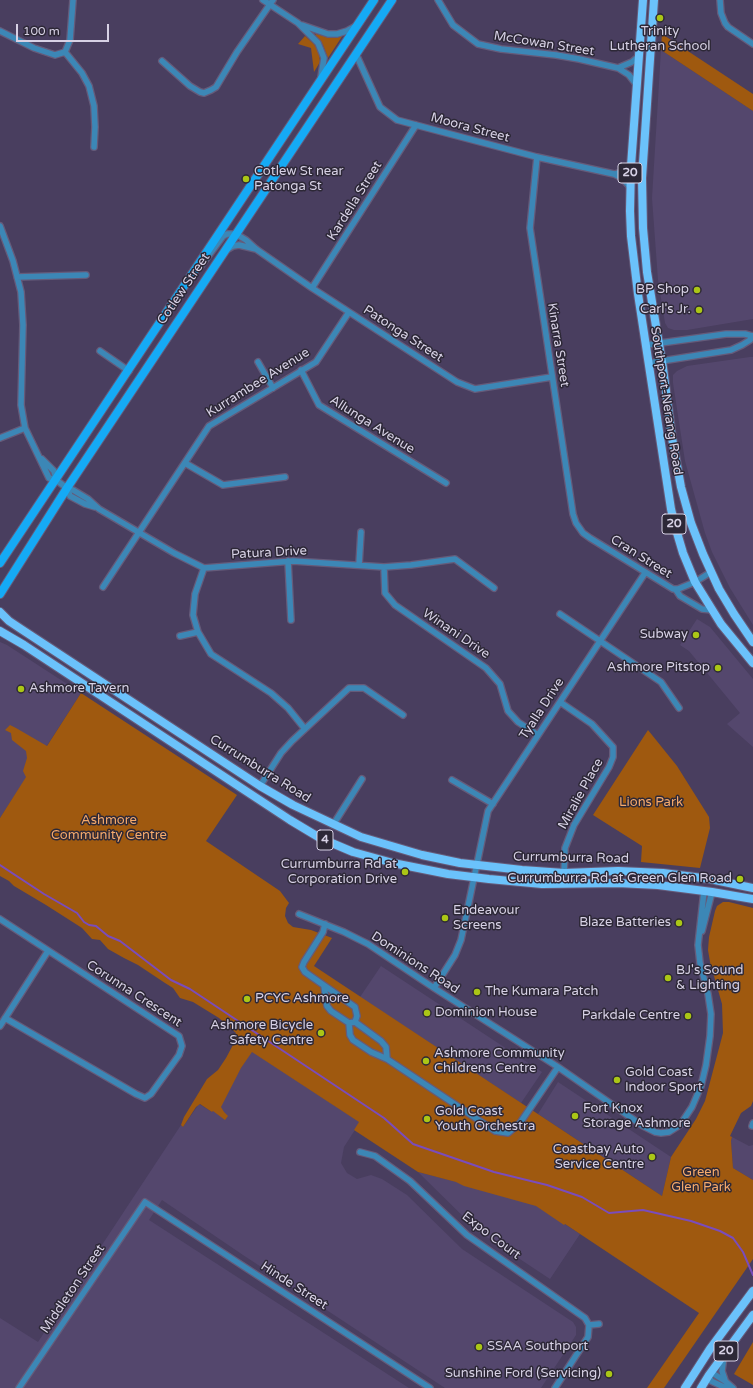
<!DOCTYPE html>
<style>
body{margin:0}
#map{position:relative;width:753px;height:1388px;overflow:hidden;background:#493e5f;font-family:"Varela Round",sans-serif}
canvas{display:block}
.scale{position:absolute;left:16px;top:24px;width:93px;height:18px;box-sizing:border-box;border:2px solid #d7d1e5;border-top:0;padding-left:5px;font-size:12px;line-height:14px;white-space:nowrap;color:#d7d1e5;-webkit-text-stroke:3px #2d2837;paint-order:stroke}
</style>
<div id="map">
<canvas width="753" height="1388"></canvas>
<div class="scale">100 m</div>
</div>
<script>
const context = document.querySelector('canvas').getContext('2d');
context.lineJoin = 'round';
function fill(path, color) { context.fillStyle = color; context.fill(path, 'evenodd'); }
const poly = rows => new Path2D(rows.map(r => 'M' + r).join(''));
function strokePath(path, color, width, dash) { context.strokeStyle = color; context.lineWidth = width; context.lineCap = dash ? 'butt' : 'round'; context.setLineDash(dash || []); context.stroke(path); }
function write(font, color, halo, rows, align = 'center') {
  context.font = font + ' "Varela Round",sans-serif'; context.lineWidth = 3; context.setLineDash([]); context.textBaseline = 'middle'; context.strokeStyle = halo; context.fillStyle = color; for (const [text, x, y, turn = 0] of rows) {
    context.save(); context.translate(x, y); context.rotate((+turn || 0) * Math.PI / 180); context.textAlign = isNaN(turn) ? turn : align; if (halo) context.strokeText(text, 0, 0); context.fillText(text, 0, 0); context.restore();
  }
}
const built = poly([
 [661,50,753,111,753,319,687,330,674,330,668,328,665,323,658,280,652,198],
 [750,357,753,357,753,625,730,588,712,552,705,533,685,461,673,383,673,375,677,371,687,366],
 [697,619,710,627,753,679,753,747,727,724,740,713,689,651,680,645],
 [0,642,7,645,81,693,0,818],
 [381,966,542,1072,521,1103,360,997],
 [252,1051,360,1122,344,1147,341,1163,347,1173,357,1179,371,1175,382,1179,407,1195,462,1249,573,1322,576,1327,576,1335,541,1388,445,1388,243,1255,162,1200,149,1220,409,1388,0,1388,0,1318,38,1342,181,1125,183,1127,199,1104,212,1112],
 [558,1082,671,1157,662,1196,538,1114],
 [732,1137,749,1146,753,1145,753,1180,733,1168,731,1141],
 [418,1172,528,1200,580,1234,550,1279,479,1232]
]);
const green = poly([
 [316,34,328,37,343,35,328,58,323,45,315,35],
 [662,34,753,94,753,111,661,50],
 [305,36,314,44,319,52,320,62,314,72,311,48,298,44],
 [81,693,237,795,206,841,280,891,289,903,286,908,285,916,288,923,293,927,311,930,332,938,314,966,662,1196,671,1157,696,1119,705,1101,723,1033,722,1004,710,962,708,950,709,937,715,911,717,906,723,902,729,902,753,908,753,1101,751,1106,741,1113,730,1136,732,1137,731,1141,733,1168,753,1180,753,1259,664,1388,647,1388,699,1313,565,1224,564,1225,536,1206,464,1186,456,1182,418,1172,354,1130,359,1122,252,1052,241,1068,221,1107,224,1112,228,1116,225,1120,213,1111,212,1112,200,1104,196,1107,183,1127,181,1125,184,1117,207,1079,218,1070,226,1058,234,1043,236,1033,219,1018,193,1002,180,998,173,988,165,983,138,965,124,958,108,949,100,940,92,939,82,928,46,905,14,886,9,881,0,876,0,818,26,777,23,771,27,758,26,751,12,740,11,733,5,730,10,725,16,728,47,746],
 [648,730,677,766,709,817,710,828,700,868,641,862,642,846,593,815],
 [753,1342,753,1385,734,1374]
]);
const stream = poly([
 [0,865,44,894,77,913,84,922,89,925,96,926,108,936,120,941,171,980,190,989,384,1118,413,1144,494,1172,547,1185,582,1197,609,1213,643,1210,691,1221,720,1231,733,1238,743,1252,753,1275]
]);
const minor = poly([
 [263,0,298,23,318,43,324,58,321,77],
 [438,0,453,25,478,44,501,49,556,55,579,59,618,68,629,75,636,84],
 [720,0,721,13,725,23,728,27,753,44],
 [302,25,328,34,337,34,347,31,356,26],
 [0,31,34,48,55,55,65,52,70,40,73,0],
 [65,52,82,73,89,86,94,106,95,127,94,147],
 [356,54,380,107,397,120,537,157,614,174,622,178,630,187],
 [162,61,190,86,200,92,204,93,211,90,216,87,237,52,273,0],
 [618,68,632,62,639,56],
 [537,157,530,228,573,514,576,523,583,533,590,538,673,589,678,589,695,582,711,572],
 [615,174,621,172,631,166],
 [0,226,13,261,21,292,23,325,21,405,25,428,49,478,56,480,67,488,73,490,88,499,99,509,174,553,204,568,293,561,384,567,411,565,455,559,494,588],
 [228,249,233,246,239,245,256,249],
 [200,267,223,236,227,234,236,234,246,240,256,249,312,288,457,382,475,389,552,377],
 [17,277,86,275],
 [312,288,416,125],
 [646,345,726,334,745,334,753,336],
 [100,351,129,371],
 [258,362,273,388],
 [649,363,731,350,742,345,750,340,753,336],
 [301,370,319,405,446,483],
 [0,438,25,428],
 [42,459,54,471,56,479],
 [185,463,223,485,285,477],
 [67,488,70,496,85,504,95,507],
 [288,561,291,620],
 [359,565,361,532],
 [384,567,385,593,395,605,486,668,500,684,508,711,518,722,538,735],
 [204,568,195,594,193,615,198,632,211,654,271,693,288,708,305,729],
 [103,587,209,426,316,362,349,312],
 [676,590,680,596,702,609,712,610],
 [560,614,661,682,679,708],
 [180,636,198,632],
 [560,702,592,724,613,747,613,757,609,767,574,825,565,848,564,873],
 [452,780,493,804],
 [260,786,281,753,292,741,349,688,364,688,403,715],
 [333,825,362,779],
 [299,914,344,932,368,944,434,988,558,1067,643,1126,655,1132,661,1133,669,1132,680,1125,692,1107,701,1086,706,1065,710,1036,711,1014,708,994,700,963,698,945,704,891],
 [0,919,179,1036,182,1046,179,1055,151,1094,145,1098,136,1094,5,1018],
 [325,924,323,932,304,962,302,967,305,972,312,977,355,1007,357,1016,355,1022],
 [702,931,712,892],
 [324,986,327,1006,331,1011,349,1023],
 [434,988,455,955,461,940,488,811,645,573],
 [0,1026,48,951],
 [387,1059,386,1047,381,1041,355,1022,349,1023,350,1035,353,1040,371,1052,387,1059,495,1131,508,1133,520,1123,558,1067],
 [752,1126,753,1123],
 [360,1152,375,1156,410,1181,467,1235,585,1318,589,1325,588,1337,555,1388],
 [589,1325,599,1324],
 [724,1356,722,1371,725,1380],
 [19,1388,145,1202,430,1388],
 [726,1388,711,1381,709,1375,714,1374,725,1381,733,1388]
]);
const secondary = poly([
 [0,563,374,0],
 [0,594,67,488,392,0]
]);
const primary = poly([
 [643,0,631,166,630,211,631,236,638,294,671,509,675,526,683,553,695,582,721,624,753,663],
 [654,0,642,178,643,228,647,272,663,368,672,438,681,487,691,523,703,554,719,589,734,614,753,642],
 [0,612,9,621,21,629,260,786,293,805,361,837,422,855,460,863,522,870,564,873,618,871,663,873,710,879,753,888],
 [0,631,24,645,290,820,320,838,353,852,393,863,448,874,489,879,542,884,618,883,658,885,712,892,753,899],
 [685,1388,710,1349,753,1291],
 [701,1388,709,1375,753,1315]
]);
const markers = [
 [660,18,4,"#abc616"],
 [246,179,4,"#abc616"],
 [697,290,4,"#abc616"],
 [699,310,4,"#abc616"],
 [696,635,4,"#abc616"],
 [718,668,4,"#abc616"],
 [21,689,4,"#abc616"],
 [405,872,4,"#abc616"],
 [740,879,4,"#abc616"],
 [445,918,4,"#abc616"],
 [679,923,4,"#abc616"],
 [668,978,4,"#abc616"],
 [477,992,4,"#abc616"],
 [247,999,4,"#abc616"],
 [427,1013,4,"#abc616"],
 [688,1016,4,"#abc616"],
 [321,1033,4,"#abc616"],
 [426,1061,4,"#abc616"],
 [617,1080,4,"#abc616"],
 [575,1116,4,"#abc616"],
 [427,1119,4,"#abc616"],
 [652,1157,4,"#abc616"],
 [479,1347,4,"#abc616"],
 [609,1374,4,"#abc616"]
];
const shields = [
 [630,173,24],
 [674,524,24],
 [325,840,16],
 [726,1351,24]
];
const shieldNames = [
 ["20",630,173],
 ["20",674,524],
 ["4",325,840],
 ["20",726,1351]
];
const poiNames = [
 ["Trinity",660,32,"center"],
 ["Lutheran School",660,47,"center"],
 ["Cotlew St near",254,172],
 ["Patonga St",254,187],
 ["BP Shop",689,290,"right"],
 ["Carl's Jr.",691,310,"right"],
 ["Subway",688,635,"right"],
 ["Ashmore Pitstop",710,668,"right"],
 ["Ashmore Tavern",29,689],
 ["Currumburra Rd at",397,865,"right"],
 ["Corporation Drive",397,880,"right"],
 ["Currumburra Rd at Green Glen Road",732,879,"right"],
 ["Endeavour",453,911],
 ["Screens",453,926],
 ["Blaze Batteries",671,923,"right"],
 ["BJ's Sound",676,971],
 ["& Lighting",676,986],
 ["The Kumara Patch",485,992],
 ["PCYC Ashmore",255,999],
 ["Dominion House",435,1013],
 ["Parkdale Centre",680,1016,"right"],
 ["Ashmore Bicycle",313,1026,"right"],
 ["Safety Centre",313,1041,"right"],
 ["Ashmore Community",434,1054],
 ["Childrens Centre",434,1069],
 ["Gold Coast",625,1073],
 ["Indoor Sport",625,1088],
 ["Fort Knox",583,1109],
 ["Storage Ashmore",583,1124],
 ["Gold Coast",435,1112],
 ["Youth Orchestra",435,1127],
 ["Coastbay Auto",644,1150,"right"],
 ["Service Centre",644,1165,"right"],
 ["SSAA Southport",487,1347],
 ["Sunshine Ford (Servicing)",601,1374,"right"]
];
const streetNames = [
 ["McCowan Street",544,44,9],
 ["Moora Street",470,128,15],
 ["Kardella Street",355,201,-58],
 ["Cotlew Street",184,289,-56],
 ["Patonga Street",403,334,33],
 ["Kinarra Street",558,345,81],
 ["Kurrambee Avenue",258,383,-32],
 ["Southport-Nerang Road",666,401,81],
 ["Allunga Avenue",372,425,32],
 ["Patura Drive",269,553,-3],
 ["Cran Street",641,557,32],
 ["Winani Drive",456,634,34],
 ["Tyalla Drive",542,709,-57],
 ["Currumburra Road",260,769,32],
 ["Miralie Place",581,794,-61],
 ["Currumburra Road",571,858,1],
 ["Dominions Road",415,963,33],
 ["Corunna Crescent",134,994,33],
 ["Expo Court",491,1236,37],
 ["Hinde Street",294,1286,33],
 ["Middleton Street",73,1289,-56]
];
const parkNames = [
 ["Lions Park",651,803],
 ["Ashmore",109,821],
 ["Community Centre",109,836],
 ["Green",701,1173],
 ["Glen Park",701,1188]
];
fill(built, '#54476d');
fill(green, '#9f590f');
strokePath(stream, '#7a4cbc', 2);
strokePath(minor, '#655b7a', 8);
strokePath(secondary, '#655b7a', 10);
strokePath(primary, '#655b7a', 10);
strokePath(minor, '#3c87b6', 5.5);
strokePath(secondary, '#15aaf5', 8);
strokePath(primary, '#6bc2fb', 8);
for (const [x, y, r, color] of markers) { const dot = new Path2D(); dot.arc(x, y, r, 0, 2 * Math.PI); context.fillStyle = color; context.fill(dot); strokePath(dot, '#2d2837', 1.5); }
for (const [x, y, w] of shields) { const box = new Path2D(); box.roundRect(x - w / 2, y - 10, w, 20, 3); context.fillStyle = '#2d2837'; context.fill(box); strokePath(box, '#d7d1e5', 1); }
write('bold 12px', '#d7d1e5', null, shieldNames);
write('13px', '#d7d1e5', '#2d2837', poiNames, 'left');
write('13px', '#d7d1e5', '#2d2837', streetNames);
write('13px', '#f7ab6c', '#2d2837', parkNames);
</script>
